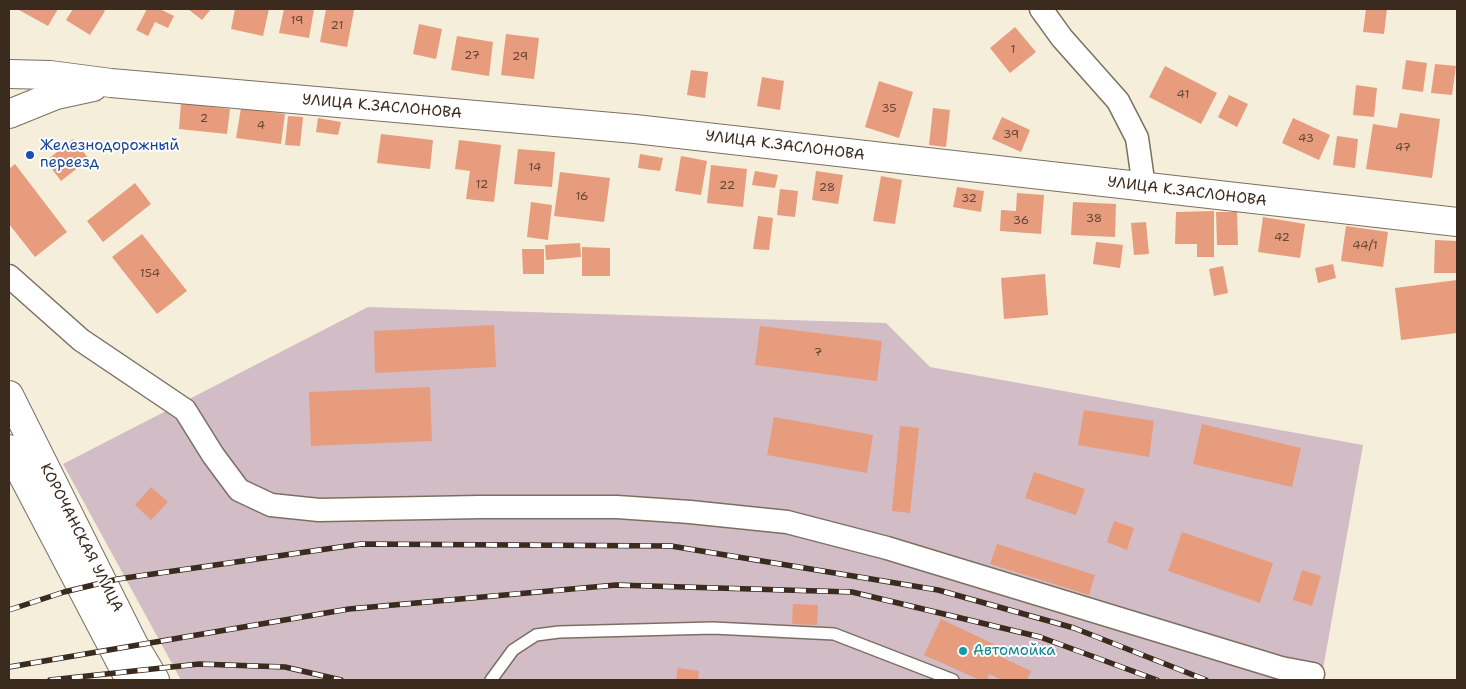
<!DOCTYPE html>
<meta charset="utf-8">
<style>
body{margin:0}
#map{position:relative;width:1466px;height:689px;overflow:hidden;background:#f4eedb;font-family:"Shantell Sans",sans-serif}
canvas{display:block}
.frame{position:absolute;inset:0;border:10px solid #3b2a1e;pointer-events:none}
</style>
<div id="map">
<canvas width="1466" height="689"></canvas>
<div class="frame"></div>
</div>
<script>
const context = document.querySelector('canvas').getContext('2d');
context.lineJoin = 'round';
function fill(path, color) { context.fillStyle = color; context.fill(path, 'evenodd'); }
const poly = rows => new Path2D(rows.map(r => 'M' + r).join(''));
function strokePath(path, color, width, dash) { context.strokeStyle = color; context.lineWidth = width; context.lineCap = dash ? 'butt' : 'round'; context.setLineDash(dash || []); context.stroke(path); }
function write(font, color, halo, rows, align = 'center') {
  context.font = font + ' "Shantell Sans",sans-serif'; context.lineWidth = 4; context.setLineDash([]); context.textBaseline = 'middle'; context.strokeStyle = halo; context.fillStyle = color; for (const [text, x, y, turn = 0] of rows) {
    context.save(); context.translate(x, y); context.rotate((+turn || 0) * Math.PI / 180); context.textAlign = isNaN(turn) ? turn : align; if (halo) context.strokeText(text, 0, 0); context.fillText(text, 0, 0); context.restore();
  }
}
const industrial = poly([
 [368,307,886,323,930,367,1363,445,1321,680,181,680,63,464]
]);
const building = poly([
 [17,9,58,9,48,26],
 [73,9,102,9,105,11,90,35,66,20],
 [147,9,160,9,174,16,168,28,155,22,148,36,136,30],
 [188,9,211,9,202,20],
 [235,9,269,9,263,36,231,29],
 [284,9,314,9,309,38,279,33],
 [326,9,354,10,347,47,320,42],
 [1366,9,1387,9,1384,34,1363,32],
 [419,24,442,29,436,59,413,54],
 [1015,27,1036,52,1010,73,990,48],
 [506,34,539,38,534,79,501,75],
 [457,36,493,42,489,76,451,70],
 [1406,60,1427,63,1423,92,1402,89],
 [1435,64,1456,66,1452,95,1431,93],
 [1165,66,1217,93,1201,124,1149,97],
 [691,70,708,72,705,98,687,95],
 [762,77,784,81,780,110,757,106],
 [879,81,913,92,899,138,865,127],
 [1356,85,1377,88,1374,117,1353,115],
 [1229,95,1248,104,1237,127,1218,117],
 [181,103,230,109,227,134,179,129],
 [241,108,285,114,281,144,236,138],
 [933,108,950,110,946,147,929,145],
 [1400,113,1440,119,1432,178,1366,169,1373,124,1397,128],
 [288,116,303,117,300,146,285,145],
 [1002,117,1030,130,1021,152,992,139],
 [318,118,341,122,338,135,316,132],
 [1293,118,1330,135,1319,160,1282,143],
 [381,134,433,140,430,169,377,163],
 [1337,136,1358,139,1355,168,1333,165],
 [73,139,89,159,61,181,46,161],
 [459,140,501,145,494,202,466,199,470,171,455,169],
 [518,149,555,152,552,187,514,184],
 [640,154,663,158,660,171,638,168],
 [681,156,707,161,701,195,675,191],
 [15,164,67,232,35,257,9,224,9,169],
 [711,165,747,169,743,207,707,203],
 [755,171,778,175,775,188,752,185],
 [816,171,843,175,838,204,812,200],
 [560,172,610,178,604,222,554,216],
 [881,176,902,180,895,224,873,221],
 [135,183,151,204,103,242,87,221],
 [957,187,984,191,981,212,953,207],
 [780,189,798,191,795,217,777,215],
 [1017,193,1044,195,1041,234,1000,231,1001,210,1016,211],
 [531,202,552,205,548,240,527,237],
 [1073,202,1116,204,1115,237,1071,235],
 [1214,211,1214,257,1197,257,1197,244,1175,244,1176,212],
 [1216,212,1237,212,1238,245,1217,245],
 [758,216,773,218,769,250,753,249],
 [1263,217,1305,224,1300,258,1258,252],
 [1146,222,1149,254,1134,255,1131,223],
 [1346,226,1388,232,1383,267,1341,261],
 [142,234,187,291,157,314,112,257],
 [1435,240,1457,241,1457,273,1434,273],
 [1096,242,1123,245,1120,268,1093,264],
 [580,243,581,257,546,260,545,245],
 [582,247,610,248,610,276,582,276],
 [522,249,544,249,544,274,523,274],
 [1333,264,1336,278,1318,283,1315,268],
 [1223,266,1228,293,1214,296,1209,269],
 [1045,274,1048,315,1004,319,1001,278],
 [1457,280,1457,333,1401,340,1395,288],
 [494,325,496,367,375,373,374,331],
 [760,326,882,341,877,381,755,365],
 [430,387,432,441,311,446,309,392],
 [1084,410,1154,421,1149,457,1078,445],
 [774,417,873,435,867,473,767,455],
 [1202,424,1301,448,1292,487,1193,464],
 [900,426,919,428,910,513,892,511],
 [1034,472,1085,489,1076,515,1025,498],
 [151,487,168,502,151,520,135,505],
 [1114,521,1134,528,1127,550,1107,542],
 [1182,532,1273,563,1260,603,1168,571],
 [997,544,1095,575,1089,595,990,564],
 [1302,570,1321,576,1312,606,1293,600],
 [793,604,818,605,817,625,792,624],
 [941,619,1002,648,999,656,1031,671,1027,680,1002,680,989,674,987,680,980,680,924,655],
 [678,668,699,671,698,680,676,680]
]);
const lane = poly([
 [491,680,513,650,536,635,559,632,713,628,834,634,953,680]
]);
const street = poly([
 [1041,9,1062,38,1118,101,1137,138,1144,187],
 [9,276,81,340,185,410,213,455,239,490,271,505,319,510,480,507,617,507,690,512,787,522,887,548,1281,668,1313,674]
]);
const secondary = poly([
 [9,74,50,75,111,83,635,129,1457,222],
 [9,114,56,95,93,87]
]);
const primary = poly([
 [9,395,134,645,155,680],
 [9,449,130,680]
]);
const rail = poly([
 [9,610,64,592,118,579,361,544,671,546,938,590,1074,628,1206,680],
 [9,667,349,609,616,585,852,592,1040,637,1157,680],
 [50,680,199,664,285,667,341,680]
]);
const markers = [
 [30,155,5,"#1a4fb4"],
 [963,651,5,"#0f9aa8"]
];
const numberNames = [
 ["19",297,21],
 ["21",337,26],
 ["1",1013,50],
 ["27",472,56],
 ["29",520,57],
 ["41",1183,95],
 ["35",889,109],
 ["2",204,119],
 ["4",261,126],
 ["39",1011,135],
 ["43",1306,139],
 ["47",1403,148],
 ["14",535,168],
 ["12",482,185],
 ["22",727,186],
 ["28",827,188],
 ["16",582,197],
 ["32",969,199],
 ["38",1094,219],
 ["36",1021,221],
 ["42",1282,238],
 ["44/1",1365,246],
 ["154",150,274],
 ["7",818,353]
];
const streetNames = [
 ["УЛИЦА К.ЗАСЛОНОВА",382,107,5],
 ["УЛИЦА К.ЗАСЛОНОВА",785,146,7],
 ["УЛИЦА К.ЗАСЛОНОВА",1187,192,7],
 ["КОРОЧАНСКАЯ УЛИЦА",81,538,63]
];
const transitNames = [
 ["Железнодорожный",40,146],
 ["переезд",40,163]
];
const cultureNames = [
 ["Автомойка",973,651]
];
fill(industrial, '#d2bdc6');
fill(building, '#e79c7e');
strokePath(lane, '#7c6f60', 14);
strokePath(street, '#7c6f60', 25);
strokePath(secondary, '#7c6f60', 30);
strokePath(primary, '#7c6f60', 30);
strokePath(lane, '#fff', 11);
strokePath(street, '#fff', 22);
strokePath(secondary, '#fff', 28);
strokePath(primary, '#fff', 28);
strokePath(rail, '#3b2a1e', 5.5);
strokePath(rail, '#fff', 4, [11]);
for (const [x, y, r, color] of markers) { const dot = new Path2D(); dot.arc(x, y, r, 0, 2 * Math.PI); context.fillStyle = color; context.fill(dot); strokePath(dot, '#fff', 2); }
write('12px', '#664636', null, numberNames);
write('15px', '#3b2a1e', '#fff', streetNames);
write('15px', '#164399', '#fff', transitNames, 'left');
write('15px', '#0d838f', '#fff', cultureNames, 'left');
</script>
